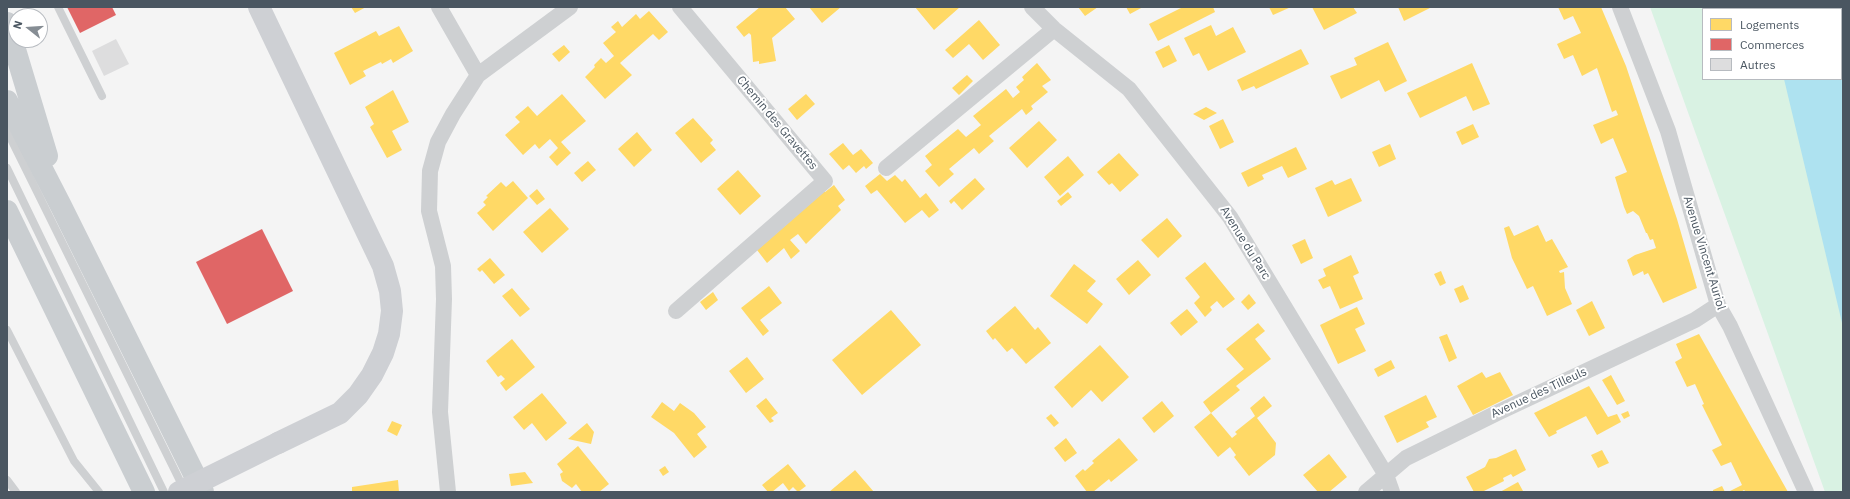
<!DOCTYPE html>
<style>
body{margin:0}
#map{position:relative;width:1850px;height:499px;overflow:hidden;background:#f4f4f4;font-family:"IBM Plex Sans",sans-serif}
canvas{display:block}
.frame{position:absolute;inset:0;border:8px solid #4a5661;pointer-events:none}
.legend{position:absolute;left:1702px;top:8px;width:140px;height:72px;box-sizing:border-box;background:#fff;border:1px solid #b7bbc0;margin:0;padding:5px 7px;list-style:none;font-size:12px;color:#4a5661}
.legend li{display:flex;align-items:center;gap:8px;height:20px}
.legend b{width:20px;border:1px solid #b7bbc0}
.north{position:absolute;left:8px;top:8px;width:40px;height:40px;box-sizing:border-box;background:#fff;border:1px solid #b7bbc0;border-radius:50%;rotate:287deg;font-size:11px;font-weight:700;line-height:16px;text-align:center;color:#4a5661}
.north::after{content:'';display:block;margin:auto;width:14px;height:18px;background:#868d94;clip-path:polygon(50% 0,100% 100%,50% 72%,0 100%)}
</style>
<div id="map">
<canvas width="1850" height="499"></canvas>
<div class="frame"></div>
<ul class="legend">
<li><b style="height:11px;background:#ffd966"></b>Logements</li>
<li><b style="height:11px;background:#e06666"></b>Commerces</li>
<li><b style="height:11px;background:#ddddde"></b>Autres</li>
</ul>
<div class="north">N</div>
</div>
<script>
const context = document.querySelector('canvas').getContext('2d');
context.lineJoin = 'round';
function fill(path, color) { context.fillStyle = color; context.fill(path, 'evenodd'); }
const poly = rows => new Path2D(rows.map(r => 'M' + r).join(''));
function strokePath(path, color, width, dash) { context.strokeStyle = color; context.lineWidth = width; context.lineCap = dash ? 'butt' : 'round'; context.setLineDash(dash || []); context.stroke(path); }
function write(font, color, halo, rows, align = 'center') {
  context.font = font + ' "IBM Plex Sans",sans-serif'; context.lineWidth = 4; context.setLineDash([]); context.textBaseline = 'middle'; context.strokeStyle = halo; context.fillStyle = color; for (const [text, x, y, turn = 0] of rows) {
    context.save(); context.translate(x, y); context.rotate((+turn || 0) * Math.PI / 180); context.textAlign = isNaN(turn) ? turn : align; if (halo) context.strokeText(text, 0, 0); context.fillText(text, 0, 0); context.restore();
  }
}
const green = poly([
 [1650,7,1791,7,1792,9,1703,9,1703,79,1806,79,1843,268,1843,492,1825,492]
]);
const water = poly([
 [1771,7,1843,7,1843,327,1784,79,1841,79,1841,9,1771,9]
]);
const homes = poly([
 [351,7,366,7,355,13],
 [760,7,785,7,795,19,772,38,776,61,759,64,759,61,753,62,751,35,749,33,744,37,736,27],
 [809,7,841,7,822,23],
 [915,7,960,7,934,30],
 [1078,7,1098,7,1085,16],
 [1126,7,1143,7,1130,14],
 [1183,7,1213,7,1215,12,1158,41,1149,24],
 [1269,7,1291,7,1273,15],
 [1312,7,1353,7,1357,13,1324,30],
 [1398,7,1432,7,1404,21],
 [1558,7,1601,7,1626,66,1677,219,1697,288,1663,303,1648,273,1644,275,1643,271,1633,276,1627,260,1635,255,1656,248,1653,239,1650,240,1647,233,1646,233,1639,216,1633,211,1627,214,1624,207,1615,177,1627,172,1613,138,1601,144,1593,125,1618,115,1616,110,1612,112,1597,68,1582,76,1573,55,1564,59,1557,44,1581,33,1573,16,1564,20],
 [649,11,668,32,659,40,653,34,620,63,632,75,605,99,585,77,595,67,594,65,601,58,606,63,614,56,603,43,616,32,611,27,618,21,622,27,636,14,640,19],
 [979,20,1000,45,983,60,969,44,953,58,945,50],
 [1211,25,1216,36,1233,27,1246,52,1208,71,1199,53,1193,56,1184,38],
 [399,26,413,51,393,63,391,59,382,64,381,62,363,71,366,76,350,85,334,53,376,31,379,36],
 [1388,42,1407,81,1385,92,1379,80,1341,99,1330,76,1357,65,1354,58],
 [564,45,570,52,559,62,552,54],
 [1169,45,1177,61,1163,68,1155,52],
 [1301,49,1309,64,1256,89,1254,86,1242,91,1237,80],
 [1037,63,1051,80,1042,86,1048,92,1031,106,1033,109,1026,115,1022,109,989,136,994,141,979,154,974,148,949,169,954,174,939,187,925,171,932,165,925,156,958,129,966,137,981,125,973,116,1006,89,1013,98,1020,92,1016,87,1024,80,1022,77],
 [1472,63,1490,104,1473,111,1466,96,1420,118,1407,93],
 [967,75,973,81,959,95,952,88],
 [393,90,409,122,392,131,402,150,387,158,370,127,374,124,365,107],
 [562,94,586,121,561,142,571,153,557,166,549,157,558,148,550,139,539,149,535,144,523,155,505,135,520,122,515,117,528,106,537,116],
 [806,94,815,104,797,120,788,109],
 [1206,107,1217,113,1204,120,1193,114],
 [693,118,713,140,710,143,716,150,701,163,675,133],
 [1223,119,1234,142,1220,149,1209,126],
 [1039,121,1057,140,1027,168,1009,148],
 [1473,124,1479,137,1462,145,1456,132],
 [637,132,652,150,634,167,618,149],
 [843,143,853,155,861,149,873,163,866,169,864,166,856,173,849,165,843,170,829,154],
 [1390,144,1396,159,1379,167,1372,152],
 [1296,147,1307,169,1288,178,1282,166,1262,175,1264,179,1248,187,1241,173],
 [1119,153,1139,175,1120,192,1112,183,1109,185,1097,172],
 [1068,156,1084,175,1060,196,1044,177],
 [588,161,596,170,582,182,574,173],
 [738,170,761,196,740,215,717,189],
 [880,174,887,181,895,175,902,182,905,179,920,198,926,193,939,210,929,218,922,210,905,223,877,190,871,194,865,186],
 [975,178,985,189,962,210,954,201,951,204,949,201],
 [1351,178,1362,201,1328,217,1315,188,1332,180,1335,185],
 [513,181,528,198,493,231,477,213,486,205,483,202,488,197,486,196,501,182,506,187],
 [834,185,845,200,838,206,841,210,806,244,798,234,790,240,800,251,791,259,784,248,767,263,757,250,824,191,825,192],
 [537,189,545,199,537,205,529,196],
 [1068,192,1072,197,1061,206,1057,201],
 [550,208,569,229,542,253,523,232],
 [1167,218,1182,236,1158,258,1141,240],
 [1538,225,1546,242,1552,239,1568,267,1559,271,1560,273,1564,272,1565,288,1572,304,1547,316,1533,286,1527,289,1512,258,1504,228,1509,226,1514,236],
 [1305,239,1313,258,1301,264,1292,245],
 [1351,255,1359,273,1353,276,1363,299,1340,309,1330,286,1323,289,1318,280,1326,276,1323,269],
 [490,258,505,275,494,284,482,270,480,272,477,269],
 [1138,260,1151,275,1129,295,1116,279],
 [1205,262,1235,299,1223,308,1217,301,1210,307,1212,310,1205,317,1194,303,1200,297,1185,278],
 [1074,264,1096,281,1087,291,1103,304,1087,324,1050,296],
 [1441,271,1446,283,1440,286,1434,274],
 [1463,285,1469,299,1460,303,1454,289],
 [769,286,782,303,760,320,769,331,763,336,741,308],
 [512,288,530,309,520,317,502,296],
 [713,292,718,300,706,310,700,302],
 [1249,294,1256,303,1248,310,1241,302],
 [1592,301,1605,328,1589,336,1576,310],
 [1015,306,1035,330,1038,327,1051,343,1026,364,1012,348,1007,352,995,338,993,340,986,331],
 [1357,307,1365,324,1355,329,1366,351,1338,364,1320,325],
 [1187,309,1198,322,1181,336,1170,323],
 [891,310,921,345,862,395,832,360],
 [1258,323,1265,331,1255,339,1271,359,1236,386,1240,390,1211,413,1232,438,1237,434,1235,432,1255,416,1250,408,1264,396,1272,406,1257,418,1276,443,1275,455,1249,476,1234,457,1236,455,1230,447,1218,457,1194,427,1211,413,1203,402,1244,369,1226,349],
 [1447,334,1457,358,1449,362,1439,337],
 [1699,334,1753,430,1788,492,1746,492,1744,490,1741,492,1728,492,1742,485,1731,462,1721,466,1712,450,1722,445,1702,405,1704,404,1695,384,1687,387,1675,362,1682,358,1676,344],
 [512,339,535,367,506,391,500,383,505,379,501,375,498,377,486,361],
 [1100,345,1129,377,1102,402,1091,390,1072,408,1054,387],
 [747,357,764,379,746,393,729,371],
 [1391,360,1395,368,1378,377,1374,369],
 [1482,372,1486,378,1500,372,1513,395,1473,415,1457,386],
 [1611,375,1625,401,1617,405,1602,380],
 [1589,386,1608,417,1617,414,1621,422,1597,435,1586,416,1556,431,1557,433,1549,437,1534,413],
 [542,393,567,423,546,441,532,423,524,430,513,417],
 [1426,395,1437,417,1426,422,1429,427,1397,443,1384,416],
 [766,398,778,413,771,418,774,421,770,423,756,406],
 [1162,401,1174,416,1154,433,1142,418],
 [662,402,674,411,680,403,694,413,706,427,697,434,707,447,694,458,674,433,651,417],
 [1628,411,1630,416,1624,419,1621,414],
 [1051,414,1059,423,1054,427,1046,418],
 [392,421,402,425,397,436,387,431],
 [587,423,594,432,591,444,568,439],
 [1066,438,1077,453,1065,462,1054,448],
 [1119,438,1138,460,1111,482,1109,479,1093,492,1087,492,1075,476,1083,469,1085,471,1094,463,1092,461],
 [578,446,609,484,599,492,582,492,576,484,572,488,562,481,560,474,563,472,557,464],
 [1516,449,1526,470,1513,477,1511,474,1503,478,1504,481,1482,492,1474,492,1466,477,1485,467,1489,459,1496,458],
 [1602,450,1609,463,1598,468,1591,455],
 [1329,454,1347,477,1329,492,1318,492,1303,475],
 [788,464,806,486,798,492,793,487,789,491,783,483,772,492,768,492,762,485],
 [665,466,669,472,663,476,659,470],
 [855,470,874,492,829,492,854,471],
 [525,472,533,483,511,486,509,474],
 [398,480,399,492,352,492,352,487],
 [1518,482,1523,491,1500,492],
 [1722,486,1725,492,1713,492,1713,490]
]);
const shops = poly([
 [67,7,112,7,116,15,80,33],
 [262,229,293,291,227,324,196,262]
]);
const building = poly([
 [116,39,129,64,104,76,92,51]
]);
const lane = poly([
 [58,7,102,96],
 [7,131,184,489],
 [7,168,164,492],
 [7,330,74,461,99,492],
 [7,480,16,492]
]);
const street = poly([
 [439,7,478,75],
 [1032,7,1054,29,1129,89,1230,217,1386,475,1392,492],
 [1620,7,1668,131,1718,305,1730,326,1806,492],
 [886,168,1054,29],
 [676,311,825,181,680,7],
 [448,492,440,412,444,299,443,266,429,211,430,171,438,142,453,114,478,75,570,7],
 [1366,492,1406,458,1499,412,1695,320,1718,305]
]);
const secondary = poly([
 [259,7,383,266,390,291,392,311,389,334,383,353,372,375,358,395,340,413,278,443]
]);
const primary = poly([
 [7,23,47,156],
 [7,101,61,206,203,492],
 [7,211,144,492]
]);
const secondaryBridge = poly([
 [179,492,278,443]
]);
const streetNames = [
 ["Chemin des Gravettes",777,123,50],
 ["Avenue du Parc",1245,243,58],
 ["Avenue Vincent Auriol",1704,253,73],
 ["Avenue des Tilleuls",1539,393,-25]
];
fill(green, '#d9f2e3');
fill(water, '#aee2f0');
fill(homes, '#ffd966');
fill(shops, '#e06666');
fill(building, '#ddddde');
strokePath(lane, '#ced0d2', 8);
strokePath(street, '#ced0d2', 16);
strokePath(secondary, '#ced0d4', 22);
strokePath(primary, '#caced1', 22);
strokePath(secondaryBridge, '#ced0d4', 22);
write('12px', '#4a5661', '#fff', streetNames);
</script>
